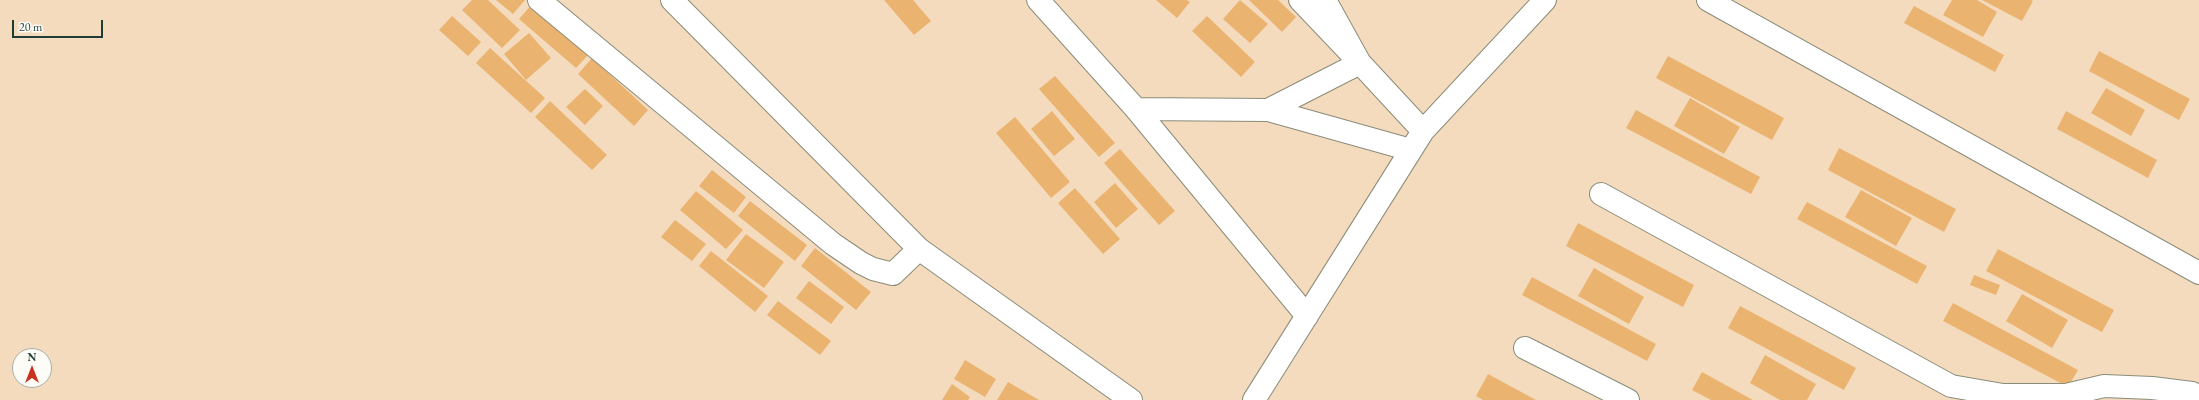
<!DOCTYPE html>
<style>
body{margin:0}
#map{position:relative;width:2199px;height:400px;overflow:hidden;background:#f4dbbe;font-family:"EB Garamond",serif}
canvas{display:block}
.north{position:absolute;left:12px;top:348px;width:40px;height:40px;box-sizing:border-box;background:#fdfcf7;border:1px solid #a4b0a9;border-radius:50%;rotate:0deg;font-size:11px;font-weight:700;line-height:16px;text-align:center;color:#1f3d34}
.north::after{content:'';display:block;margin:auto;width:14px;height:18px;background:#c8321e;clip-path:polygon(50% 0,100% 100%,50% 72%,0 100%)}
.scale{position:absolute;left:12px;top:20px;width:91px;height:18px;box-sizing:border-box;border:2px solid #1f3d34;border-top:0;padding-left:5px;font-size:12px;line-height:14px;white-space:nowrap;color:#1f3d34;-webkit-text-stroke:3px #fdfcf7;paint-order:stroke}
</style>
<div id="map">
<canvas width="2199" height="400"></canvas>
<div class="north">N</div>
<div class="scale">20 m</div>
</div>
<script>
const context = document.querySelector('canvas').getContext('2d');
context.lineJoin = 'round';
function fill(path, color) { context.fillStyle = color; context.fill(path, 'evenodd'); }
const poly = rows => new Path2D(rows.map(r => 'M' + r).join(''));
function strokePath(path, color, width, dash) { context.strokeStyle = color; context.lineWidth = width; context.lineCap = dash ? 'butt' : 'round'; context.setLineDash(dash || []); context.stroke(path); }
const building = poly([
 [472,0,488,0,520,30,502,48,462,10],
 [496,0,525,0,513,14],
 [884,0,913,0,931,21,914,35],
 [1156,0,1187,0,1190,2,1177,18],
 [1240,0,1268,24,1250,43,1223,19],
 [1249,0,1278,0,1296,17,1282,32],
 [1952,0,1977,0,1997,12,1983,37,1943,15],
 [1982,0,2031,0,2033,1,2022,21],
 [532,4,589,54,576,68,519,19],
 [1914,6,2004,55,1995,72,1904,23],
 [452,16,481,42,468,56,439,30],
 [1207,16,1255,62,1241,77,1192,31],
 [529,33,551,58,526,80,504,54],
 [490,48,545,98,531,113,476,63],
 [2099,51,2190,99,2179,120,2089,71],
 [1668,56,1784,118,1772,140,1656,78],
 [592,58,648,110,634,126,578,74],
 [1055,76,1115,143,1099,157,1039,89],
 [2106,88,2145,110,2131,136,2091,113],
 [585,89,603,106,585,125,566,107],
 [1690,98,1740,127,1724,154,1674,126],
 [550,101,607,155,592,170,535,117],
 [1636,110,1760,177,1751,194,1626,128],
 [1052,111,1075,139,1054,156,1031,129],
 [2066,111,2157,160,2148,178,2057,129],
 [1015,117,1070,182,1051,198,996,133],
 [1839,148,1956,209,1944,232,1828,170],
 [1120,149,1175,211,1159,225,1104,163],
 [712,170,746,197,734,213,699,186],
 [1115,183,1138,209,1116,228,1094,202],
 [1075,188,1120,239,1103,254,1058,203],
 [1861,190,1912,218,1896,246,1845,217],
 [696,191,743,230,726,249,680,210],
 [750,201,807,245,795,261,738,216],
 [1807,202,1927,266,1917,284,1797,219],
 [675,220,706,244,692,261,661,237],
 [1578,223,1694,285,1683,307,1566,246],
 [746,234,784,262,764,288,726,260],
 [815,248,871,292,856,310,801,266],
 [1998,249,2114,310,2102,332,1986,271],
 [711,251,768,296,755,312,699,266],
 [1594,268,1644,297,1629,324,1578,296],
 [1974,275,2000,285,1996,295,1970,285],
 [1532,277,1656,344,1647,361,1522,295],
 [809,281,844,307,831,324,796,298],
 [2022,294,2068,320,2052,348,2006,321],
 [778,301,831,341,820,355,767,315],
 [1953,303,2078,370,2068,387,1943,321],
 [1740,306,1856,368,1844,390,1728,328],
 [1765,355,1816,384,1807,400,1780,400,1750,383],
 [965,360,996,379,985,397,954,379],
 [1702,372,1753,400,1711,400,1692,390],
 [1488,374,1536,400,1483,400,1476,396],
 [1008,382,1039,400,997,400],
 [952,384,970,397,968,400,942,400]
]);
const minor = poly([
 [539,0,833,244,861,263,873,269,893,274,919,249],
 [672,0,919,249,1131,400],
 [1038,0,1136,109,1307,316],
 [1325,0,1360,63,1423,131],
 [1708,0,2199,273],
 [1136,109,1268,110,1411,150],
 [1268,110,1360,63,1300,0],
 [1601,194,1951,386,2003,395,2066,395,2104,386,2152,388,2192,393,2199,397],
 [1525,348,1628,400],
 [1254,400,1423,131,1545,0]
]);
fill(building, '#eab470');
strokePath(minor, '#8a8c79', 24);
strokePath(minor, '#fff', 22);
</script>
